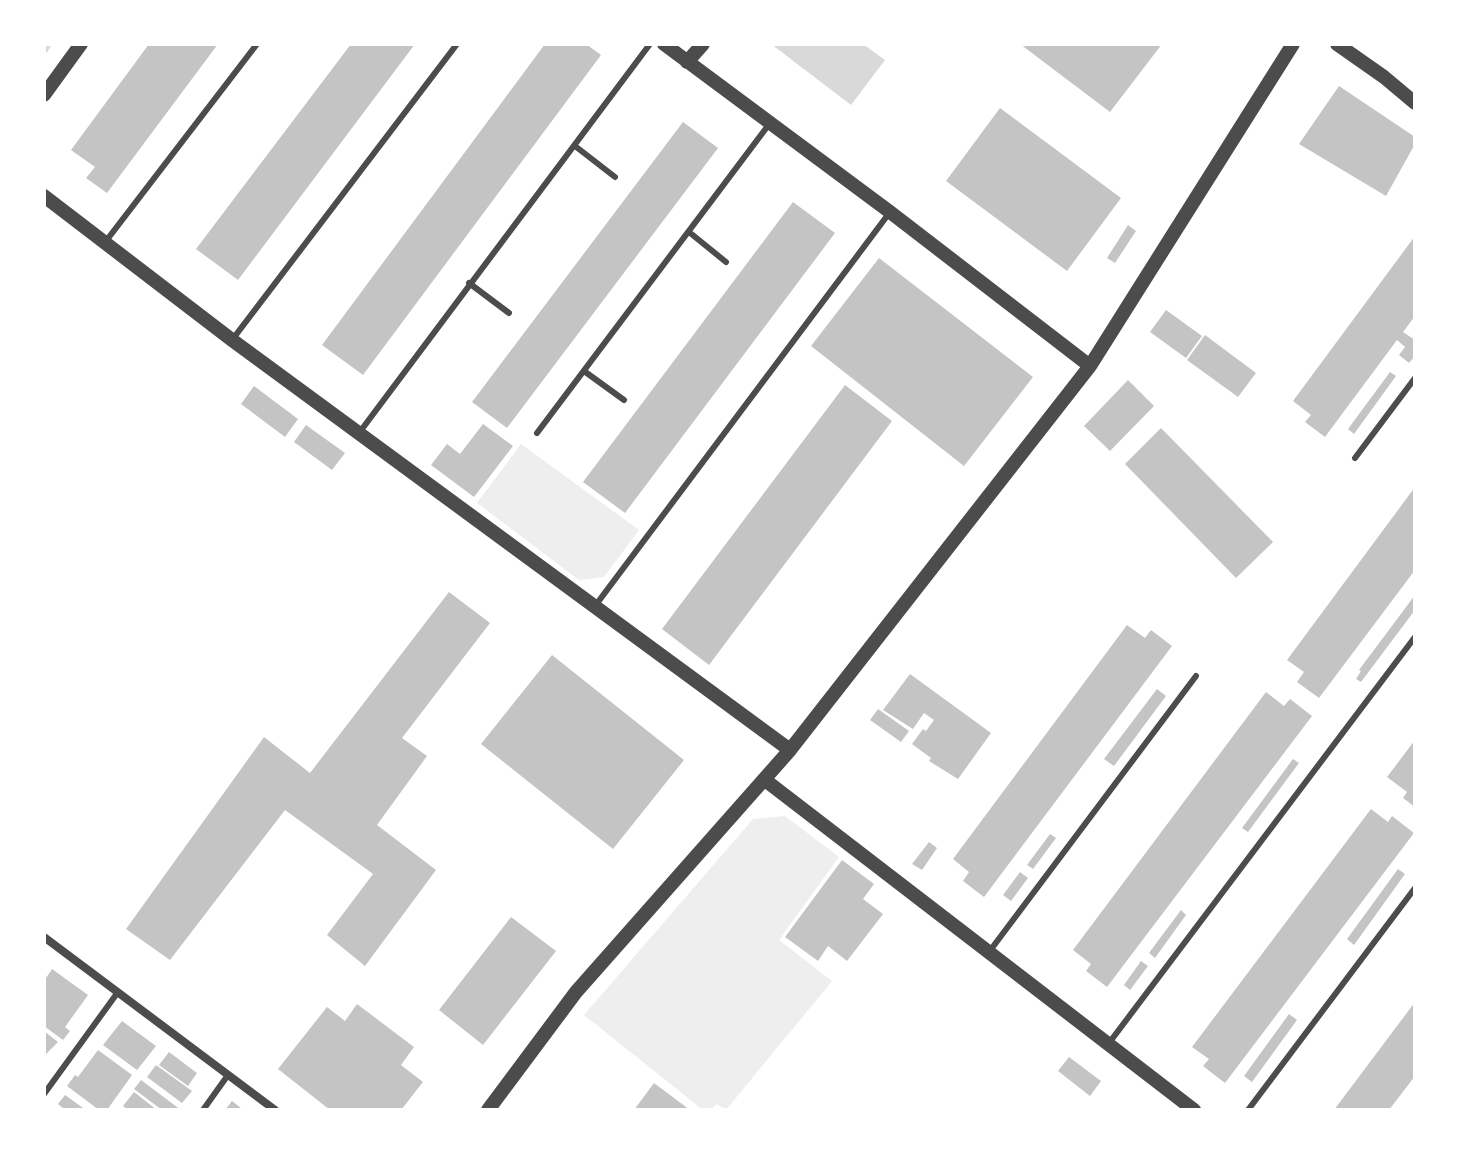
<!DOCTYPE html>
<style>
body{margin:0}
#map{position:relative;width:1459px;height:1154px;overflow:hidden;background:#fff;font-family:"IBM Plex Serif",serif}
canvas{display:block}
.frame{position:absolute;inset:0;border:46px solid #fff;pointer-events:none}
</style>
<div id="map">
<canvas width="1459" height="1154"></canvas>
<div class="frame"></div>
</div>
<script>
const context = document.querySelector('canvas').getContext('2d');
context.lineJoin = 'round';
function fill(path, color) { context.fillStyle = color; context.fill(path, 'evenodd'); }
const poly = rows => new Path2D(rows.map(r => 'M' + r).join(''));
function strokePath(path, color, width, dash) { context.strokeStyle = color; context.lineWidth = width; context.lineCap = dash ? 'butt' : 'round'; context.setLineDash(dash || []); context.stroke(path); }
const green = poly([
 [521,444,639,530,604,577,579,580,477,503],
 [785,816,839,857,779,940,832,981,726,1110,717,1104,710,1110,703,1110,584,1015,753,819]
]);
const water = poly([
 [771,44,863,44,885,60,851,105]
]);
const stream = poly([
 [44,49,47,44]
]);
const building = poly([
 [149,44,218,44,107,193,86,178,95,167,71,150],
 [351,44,415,44,238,280,196,249],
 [545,44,586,44,601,55,363,375,322,345],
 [1020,44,1162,44,1110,112],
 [1339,86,1415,137,1415,144,1386,196,1299,144],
 [1000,108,1121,198,1067,271,946,181],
 [683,122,718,148,507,428,472,402],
 [793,202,835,233,625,513,583,482],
 [1128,225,1136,231,1115,263,1107,258],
 [1415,236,1415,316,1403,332,1415,340,1415,356,1409,363,1399,355,1405,347,1397,340,1325,437,1305,422,1311,415,1293,401],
 [879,258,1033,377,964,466,811,346],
 [1166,310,1202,336,1186,358,1150,332],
 [1205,335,1256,373,1238,397,1187,360],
 [1390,372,1396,376,1354,434,1348,429],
 [1128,380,1154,406,1110,451,1084,426],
 [845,385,892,421,709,665,662,629],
 [254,386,298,419,285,437,241,404],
 [483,424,513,446,474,497,431,465,447,444,460,454],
 [306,425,345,453,332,470,294,442],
 [1161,428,1273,542,1236,578,1125,464],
 [1415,487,1415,570,1319,698,1297,682,1304,672,1287,660],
 [449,592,490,623,402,738,427,756,377,825,436,870,365,966,327,935,373,874,285,810,170,960,126,929,264,737,310,773],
 [1415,595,1415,610,1361,682,1356,679,1361,671,1359,670],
 [1127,625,1145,638,1151,630,1172,646,984,897,963,881,969,872,953,859],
 [552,655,684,760,613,849,481,744],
 [910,674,991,733,958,779,929,761,931,758,912,744,923,729,926,731,934,720,924,713,913,729,883,710],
 [1157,689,1166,696,1114,766,1104,759],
 [1266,692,1284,706,1290,699,1312,716,1107,987,1086,971,1091,964,1073,950],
 [878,709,909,731,901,742,870,720],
 [1415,740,1415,807,1403,798,1407,792,1387,777],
 [1293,759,1299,763,1248,832,1242,828],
 [1371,809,1388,822,1392,816,1414,833,1225,1083,1203,1066,1209,1059,1192,1047],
 [1050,834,1056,838,1033,869,1027,865],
 [929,842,937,848,922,870,912,864],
 [842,860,874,884,863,899,883,914,847,961,828,946,818,961,785,937],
 [1398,869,1405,874,1354,945,1347,939],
 [1020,872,1028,878,1011,901,1003,895],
 [1181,910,1186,915,1155,958,1149,953],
 [511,917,556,951,483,1045,439,1010],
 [1141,961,1148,966,1130,990,1124,985],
 [52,969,88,995,65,1027,70,1031,63,1040,44,1026,44,981],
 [1415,1002,1415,1076,1389,1110,1334,1110],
 [357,1004,414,1047,401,1065,423,1082,401,1110,330,1110,278,1069,327,1007,345,1021],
 [1289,1014,1297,1020,1252,1082,1244,1076],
 [122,1021,156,1046,137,1070,103,1045],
 [44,1031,58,1042,44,1056],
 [98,1050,132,1075,107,1110,99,1110,67,1086,75,1075,78,1077],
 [169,1052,197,1073,188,1086,159,1065],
 [1069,1057,1101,1081,1090,1096,1058,1071],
 [156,1065,192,1091,182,1103,147,1077],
 [141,1080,181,1110,162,1110,134,1089],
 [654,1083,690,1110,634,1110],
 [134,1092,157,1110,128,1110,123,1106],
 [65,1095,86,1110,65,1110,58,1104],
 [232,1101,241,1108,239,1110,225,1110]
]);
const service = poly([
 [575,146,615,177],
 [689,232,726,262],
 [106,241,257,44],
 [469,283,509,313],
 [232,340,457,44],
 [584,371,624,400],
 [359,433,650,44],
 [537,433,770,123],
 [1355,458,1415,378],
 [595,606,890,212],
 [989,952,1196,676],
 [1109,1043,1415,637],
 [44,1094,118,992],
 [203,1110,228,1075],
 [1248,1110,1415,888]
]);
const minor = poly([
 [44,937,275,1110]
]);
const tertiary = poly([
 [664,44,890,212,1090,366],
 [1337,44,1384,77,1415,103],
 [687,62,703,44],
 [44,95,81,44],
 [44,196,232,340,790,750],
 [765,780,1194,1110],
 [488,1110,576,992,790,750,1090,366,1293,44]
]);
fill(green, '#eee');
fill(water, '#d9d9d9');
strokePath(stream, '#d9d9d9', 9);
fill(building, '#c4c4c4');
strokePath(service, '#4c4c4c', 6);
strokePath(minor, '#4c4c4c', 8);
strokePath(tertiary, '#4c4c4c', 14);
</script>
